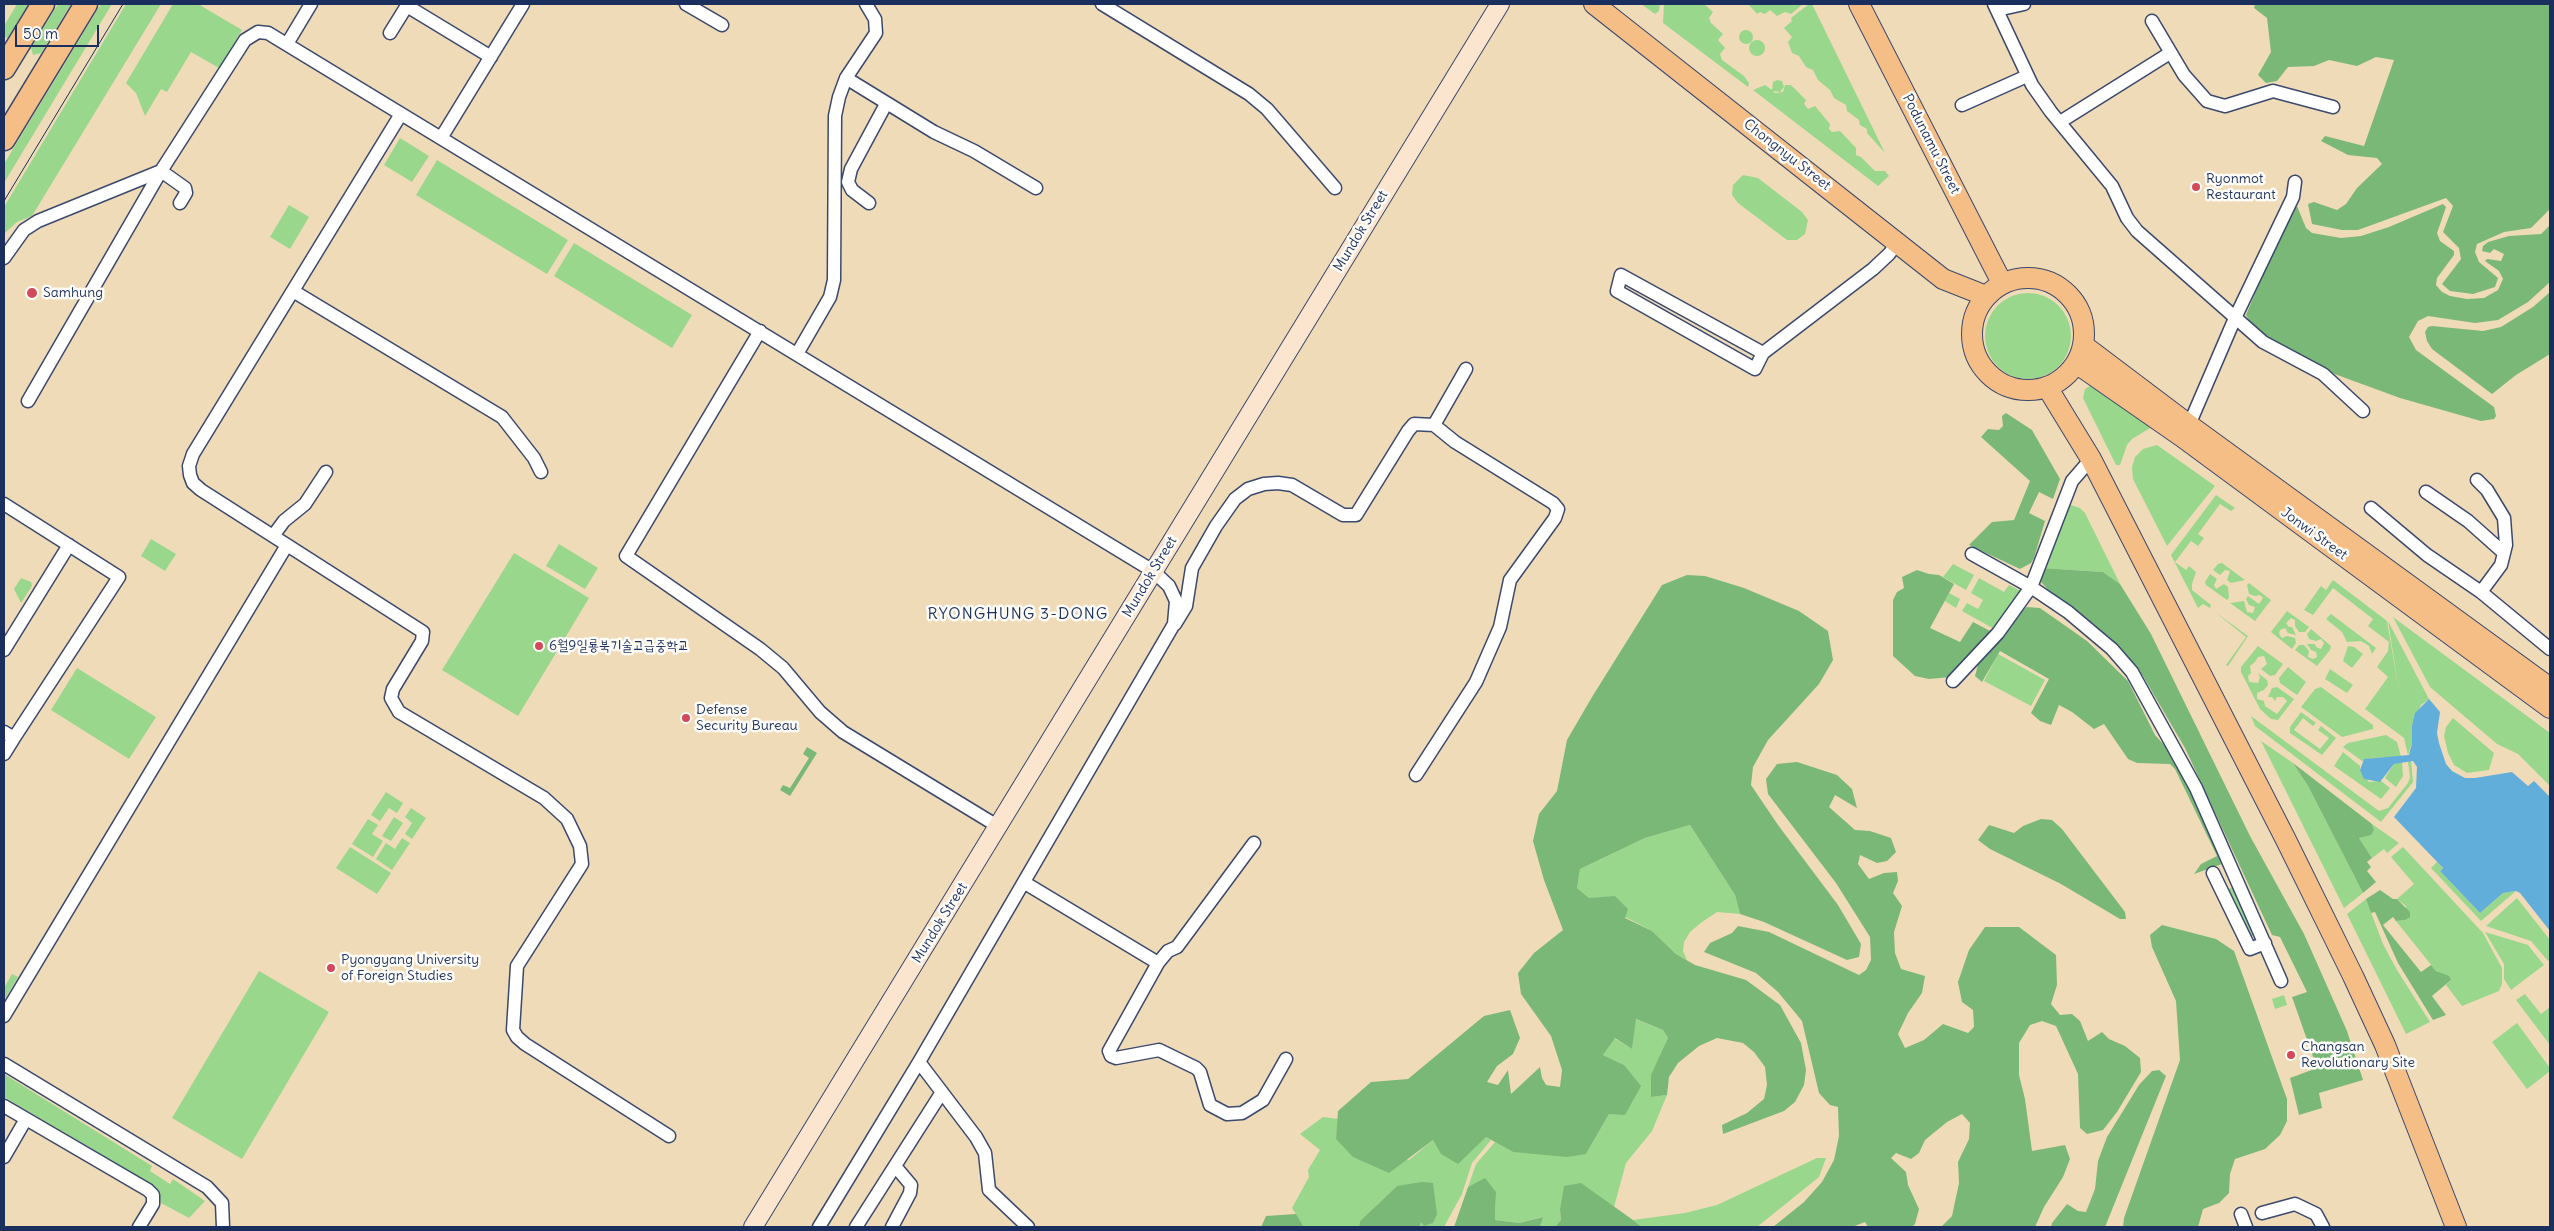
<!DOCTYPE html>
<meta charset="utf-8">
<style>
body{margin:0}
#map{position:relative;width:2554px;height:1231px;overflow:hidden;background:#f0dbb9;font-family:Delius,sans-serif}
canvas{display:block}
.frame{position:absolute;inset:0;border:5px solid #1b2f5e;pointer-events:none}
.scale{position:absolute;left:15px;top:25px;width:84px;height:22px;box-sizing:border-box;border:2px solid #1b2f5e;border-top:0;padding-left:6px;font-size:15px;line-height:18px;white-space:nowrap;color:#1b2f5e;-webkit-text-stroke:4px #fdfcf7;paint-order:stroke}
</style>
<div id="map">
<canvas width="2554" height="1231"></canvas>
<div class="frame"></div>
<div class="scale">50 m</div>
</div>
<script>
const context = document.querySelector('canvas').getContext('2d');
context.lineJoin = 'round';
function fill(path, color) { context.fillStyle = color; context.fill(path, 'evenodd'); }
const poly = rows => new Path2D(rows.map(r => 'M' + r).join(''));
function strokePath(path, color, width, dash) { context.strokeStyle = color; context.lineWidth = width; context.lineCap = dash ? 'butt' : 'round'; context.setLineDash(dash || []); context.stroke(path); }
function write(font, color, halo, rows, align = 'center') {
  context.font = font + ' Delius,"Poor Story",sans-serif'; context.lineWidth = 5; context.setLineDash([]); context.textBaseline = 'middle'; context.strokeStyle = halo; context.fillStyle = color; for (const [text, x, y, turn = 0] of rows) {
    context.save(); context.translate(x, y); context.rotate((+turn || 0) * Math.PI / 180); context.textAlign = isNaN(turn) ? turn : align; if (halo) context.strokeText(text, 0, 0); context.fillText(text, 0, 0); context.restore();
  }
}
const green = poly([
 [17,4,29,4,8,39,4,36,4,26],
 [58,4,71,4,41,53,33,55,31,48],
 [101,4,112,4,4,183,4,164],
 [126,4,161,4,32,216,17,222,5,233,4,207],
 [173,4,198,4,242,30,219,68,191,52,167,92,161,89,145,116,136,93,126,83],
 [1641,4,1660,4,1659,11,1655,14],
 [1664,4,1704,4,1713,12,1709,18,1711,23,1723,34,1718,40,1725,48,1720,54,1722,60,1744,76,1749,83,1748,87,1663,23],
 [1748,4,1803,4,1791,14,1785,12,1777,16,1770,10,1765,14,1760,12,1757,14],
 [1809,4,1812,4,1885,153,1867,133,1867,129,1860,125,1859,120,1847,111,1846,105,1834,98,1830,90,1818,80,1813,70,1806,67,1799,56,1792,53,1788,42,1792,37,1784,28,1792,21,1791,18],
 '1739 37a7 7 0 1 1 14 0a7 7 0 1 1-14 0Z',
 '1749 48a8 8 0 1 1 16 0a8 8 0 1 1-16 0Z',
 [1777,80,1782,81,1784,87,1780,92,1773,91,1775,93,1783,92,1785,85,1791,85,1806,100,1804,104,1808,109,1815,106,1830,124,1829,129,1832,132,1840,131,1856,148,1856,155,1861,157,1875,171,1885,171,1889,176,1878,186,1753,90,1765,85,1772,90,1773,82],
 [400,138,429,156,412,182,384,165],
 [437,160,568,240,547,274,416,195],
 [1743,175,1758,178,1802,212,1808,220,1805,234,1797,240,1787,240,1738,203,1732,195,1733,185],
 [289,205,309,217,290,249,270,237],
 [574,243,692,315,672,348,554,276],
 '1985 336a43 43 0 1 1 86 0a43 43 0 1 1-86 0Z',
 [2093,384,2152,427,2132,439,2127,445,2120,465,2116,465,2083,398,2085,389],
 [2157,445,2215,486,2167,546,2133,479,2132,467,2135,457,2143,449],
 [2216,495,2235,508,2231,511,2220,504,2198,534,2204,538,2198,546,2191,541,2175,562,2186,570,2189,566,2196,572,2192,584,2192,590,2211,605,2210,608,2203,604,2198,608,2171,555],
 [2071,505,2080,508,2085,513,2120,584,2103,572,2041,568,2066,507],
 [151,539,176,554,165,571,141,556],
 [559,544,598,568,585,589,546,566],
 [514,553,589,598,518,716,442,670],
 [2222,563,2245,580,2231,583,2227,580,2230,571,2225,570,2220,575,2213,570,2218,564],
 [1953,564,1974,575,1966,590,1943,577],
 [2210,574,2217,579,2214,585,2216,589,2224,584,2228,587,2229,598,2227,600,2206,585,2205,582],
 [21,578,31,582,32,586,21,603,14,589],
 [1979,578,2004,592,2009,585,2023,592,1996,630,1962,611,1967,603,1978,609,1983,600,1971,593],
 [2333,580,2387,621,2399,691,2388,621,2429,699,2421,705,2412,726,2412,743,2408,755,2404,738,2365,709,2388,677,2377,667,2388,651,2389,642,2368,626,2373,619,2333,588,2313,615,2304,610,2321,586,2326,590],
 [2249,583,2271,600,2255,621,2230,603,2244,601,2247,612,2253,613,2255,607,2249,605,2246,599,2248,596,2259,604,2263,598,2260,595,2255,596,2249,594,2247,585],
 [1949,593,1960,599,1956,608,1945,601],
 [2287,611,2309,627,2305,632,2299,632,2295,626,2295,620,2291,618,2286,623,2289,627,2292,627,2296,635,2288,633,2285,628,2280,630,2279,634,2282,638,2287,636,2295,638,2296,643,2292,649,2271,632],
 [2215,612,2248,636,2228,666,2226,665,2246,637],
 [2331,614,2376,648,2372,654,2369,646,2361,641,2347,642,2342,632,2326,619],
 [2393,617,2550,733,2550,786,2518,754,2497,744,2430,687],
 [2311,629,2331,646,2330,650,2317,666,2295,650,2299,645,2304,645,2309,651,2308,657,2313,659,2317,657,2316,652,2311,650,2307,644,2315,644,2316,647,2321,649,2324,643,2321,639,2316,641,2309,639,2307,634],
 [2258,646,2283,664,2275,675,2270,676,2261,669,2267,664,2264,656,2258,657,2255,662,2250,666,2251,673,2248,676,2249,682,2258,683,2260,677,2258,673,2267,680,2268,685,2264,690,2257,693,2257,699,2264,701,2265,706,2277,714,2287,701,2283,697,2277,697,2275,701,2272,697,2268,697,2272,688,2277,687,2294,699,2278,720,2271,719,2260,709,2241,672,2241,667],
 [2348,646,2354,647,2363,654,2352,668,2343,661],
 [1998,654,2045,680,2031,706,1984,681],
 [2288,667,2306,682,2297,695,2280,683,2279,678],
 [77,668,156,717,129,759,51,710],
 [2330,669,2353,685,2347,693,2325,679],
 [2321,687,2373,725,2373,729,2342,737,2301,707,2315,689],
 [2301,712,2316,723,2313,726,2303,718,2294,730,2320,749,2329,738,2318,730,2321,726,2336,738,2322,755,2290,733,2290,727],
 [2251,716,2379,811,2388,808,2408,783,2410,777,2408,761,2411,761,2413,782,2381,822,2255,726],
 [2453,718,2494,753,2489,770,2467,773,2454,765,2448,753,2444,736,2446,727],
 [2386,735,2397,742,2401,757,2371,758,2362,761,2343,747,2348,743],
 [2261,741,2293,763,2308,786,2363,893,2344,908],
 [2343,752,2360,766,2360,770,2369,782,2381,781,2390,788,2381,799,2334,766],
 [2402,762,2403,776,2396,787,2385,778,2394,764],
 [386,792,403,803,397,813,389,808,380,821,371,815],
 [411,808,426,818,412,839,405,834,412,823,405,817],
 [394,817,403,823,391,841,382,836],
 [368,819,378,825,372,834,383,841,373,857,352,844],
 [2372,824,2399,843,2387,853,2384,849,2372,858,2359,838,2374,830],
 [1690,825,1735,895,1740,914,1717,912,1702,922,1690,932,1684,942,1683,951,1687,960,1676,954,1652,931,1589,898,1577,888,1580,869,1645,838],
 [402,838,410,843,392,870,376,859,386,843,395,849],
 [350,847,391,873,377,894,336,868],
 [2403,847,2483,933,2502,968,2502,984,2499,991,2462,1006,2446,985,2451,980,2436,971,2396,921,2405,920,2406,906,2397,899,2414,884,2391,857],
 [2437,862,2443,868,2440,871,2480,913,2503,893,2516,891,2481,921,2431,868],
 [2236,886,2257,934,2247,938,2226,890],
 [2517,898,2550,940,2550,960,2548,961,2531,941,2486,926],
 [2366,899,2383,944,2397,970,2430,1022,2406,1034,2347,914],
 [2485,932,2528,945,2544,965,2511,990,2504,979,2504,964],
 [259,971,329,1012,242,1159,172,1118],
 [12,974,18,977,4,1000,4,988],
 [2525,994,2541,1014,2550,1007,2550,1045,2516,1000],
 [2284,995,2287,1005,2275,1009,2272,999],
 [1635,1019,1663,1030,1668,1038,1651,1097,1667,1095,1652,1131,1626,1163,1614,1207,1608,1203,1560,1210,1561,1220,1555,1227,1540,1227,1542,1217,1519,1223,1495,1220,1496,1193,1485,1179,1468,1187,1476,1164,1495,1142,1513,1152,1586,1154,1609,1114,1624,1065,1603,1055,1614,1038,1632,1049],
 [2517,1023,2550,1068,2550,1071,2527,1089,2492,1042],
 [4,1074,152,1166,150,1171,170,1184,173,1179,205,1201,189,1218,161,1203,158,1191,150,1183,4,1097],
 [1323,1117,1338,1119,1336,1139,1409,1160,1433,1140,1486,1137,1491,1140,1472,1163,1462,1194,1444,1227,1419,1227,1420,1221,1397,1186,1360,1221,1359,1227,1304,1227,1292,1208,1309,1177,1308,1170,1320,1150,1300,1134],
 [1817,1158,1826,1158,1819,1177,1757,1227,1642,1227,1633,1220,1685,1213,1717,1205]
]);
const forest = poly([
 [2255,4,2550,4,2550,209,2531,228,2504,232,2477,244,2475,252,2479,262,2498,278,2495,287,2473,294,2450,291,2442,284,2461,259,2459,248,2443,232,2453,206,2446,198,2358,230,2342,230,2312,224,2308,204,2314,202,2337,210,2346,204,2357,188,2382,164,2377,158,2348,155,2321,141,2325,136,2364,146,2394,60,2376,57,2357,66,2329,60,2314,66,2288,67,2277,81,2266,83,2258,75,2271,52,2267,18,2254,8],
 [2443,204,2446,207,2437,233,2440,241,2454,251,2454,255,2437,278,2436,285,2442,292,2450,296,2467,299,2484,298,2498,290,2503,279,2499,271,2485,261,2487,259,2501,261,2504,254,2494,249,2490,253,2482,251,2483,246,2488,242,2509,236,2541,234,2550,225,2550,282,2528,302,2498,320,2475,323,2428,316,2418,321,2409,337,2416,350,2494,407,2496,416,2494,419,2481,421,2400,398,2321,369,2266,337,2251,323,2246,315,2289,213,2297,206,2306,228,2312,233,2341,238,2361,236,2389,227],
 [2550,292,2550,354,2516,375,2492,394,2432,349,2427,341,2425,332,2428,327,2432,326,2483,331,2501,327,2533,307],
 [2006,413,2032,430,2060,479,2053,499,2039,492,2029,513,2045,521,2034,558,2031,563,2020,569,1969,545,1992,522,2014,520,2030,481,1981,437,1988,429,1999,430,2003,426,2002,416],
 [2041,568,2103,572,2120,584,2151,634,2250,836,2304,934,2347,1031,2363,1080,2319,1093,2322,1108,2299,1115,2290,1078,2317,1068,2292,997,2307,992,2280,937,2272,935,2185,748,2143,676,2111,639,2051,593,2041,582],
 [1917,570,1929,574,1939,575,1954,584,1930,628,1960,642,1973,622,1994,633,1951,677,1929,679,1915,676,1893,656,1893,600,1897,592,1904,588,1902,577],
 [1687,575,1705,576,1744,588,1799,611,1828,631,1833,660,1819,684,1768,740,1753,767,1751,785,1778,825,1838,905,1861,944,1859,957,1847,960,1764,922,1740,914,1735,895,1690,825,1645,838,1580,869,1577,888,1589,898,1615,896,1628,909,1625,918,1652,931,1676,954,1695,965,1746,980,1780,1005,1801,1043,1806,1070,1804,1085,1795,1102,1784,1111,1723,1134,1722,1125,1747,1113,1764,1099,1767,1085,1765,1067,1754,1052,1743,1043,1717,1038,1699,1046,1678,1063,1669,1077,1667,1095,1651,1097,1651,1075,1668,1038,1663,1030,1636,1019,1632,1049,1615,1038,1603,1055,1624,1065,1641,1086,1625,1115,1609,1114,1586,1154,1567,1157,1513,1152,1486,1137,1458,1164,1441,1154,1433,1140,1389,1173,1353,1157,1336,1139,1338,1111,1371,1082,1408,1079,1484,1016,1510,1010,1520,1038,1513,1054,1497,1066,1487,1082,1498,1085,1508,1070,1511,1094,1540,1067,1542,1078,1546,1085,1560,1087,1562,1070,1551,1036,1521,994,1518,973,1534,953,1563,930,1544,880,1533,841,1539,814,1557,791,1567,740,1592,697,1662,585],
 [2027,607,2040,608,2087,641,2128,681,2155,735,2175,757,2225,863,2194,874,2201,864,2217,856,2175,769,2170,764,2137,763,2128,759,2104,724,2094,729,2072,712,2059,705,2051,725,2040,721,2031,713,2049,679,2000,651,1982,682,1975,676,1979,661,2016,615],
 [807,747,817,753,790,796,780,790,783,785,790,788,809,758,803,754],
 [1797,762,1837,775,1852,789,1857,808,1835,795,1829,807,1855,830,1870,831,1891,838,1896,852,1887,861,1877,863,1860,855,1858,864,1869,879,1884,873,1897,872,1898,881,1893,893,1902,906,1894,932,1895,953,1901,969,1925,976,1922,993,1908,1013,1898,1034,1905,1048,1924,1040,1943,1024,1968,1033,1974,1027,1973,1010,1962,1002,1958,982,1969,950,1985,927,2019,927,2056,955,2057,985,2051,1004,2060,1015,2072,1014,2080,1021,2088,1041,2102,1032,2109,1039,2125,1046,2140,1058,2141,1072,2117,1112,2103,1130,2087,1134,2080,1128,2078,1074,2056,1026,2042,1021,2030,1025,2019,1043,2019,1075,2025,1099,2032,1151,2065,1145,2070,1159,2063,1177,2044,1207,2035,1227,1941,1227,1952,1216,1959,1183,1958,1162,1969,1139,1970,1123,1962,1114,1947,1122,1925,1140,1919,1153,1911,1159,1896,1153,1891,1158,1906,1172,1908,1185,1919,1209,1915,1224,1912,1227,1868,1227,1865,1222,1852,1227,1773,1227,1804,1202,1822,1182,1834,1160,1839,1136,1838,1107,1830,1105,1819,1093,1802,1021,1778,992,1756,973,1704,952,1710,943,1732,933,1738,926,1769,932,1859,975,1866,970,1871,960,1870,937,1836,883,1768,794,1766,779,1777,764],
 [2293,763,2372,824,2374,830,2371,835,2359,838,2372,858,2367,862,2371,867,2367,871,2376,882,2363,893,2308,786],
 [2041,819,2052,820,2062,829,2125,912,2126,919,2120,919,2061,884,1990,849,1978,840,1989,825,2014,833,2023,826],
 [2380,890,2393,899,2397,899,2410,912,2410,917,2405,920,2396,921,2393,917,2383,925,2421,972,2431,965,2436,971,2449,976,2451,980,2432,996,2446,1015,2433,1020,2398,963,2375,912,2371,913,2366,899],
 [2162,925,2216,939,2234,951,2287,1099,2287,1121,2280,1135,2265,1149,2235,1159,2230,1174,2229,1193,2219,1203,2203,1209,2198,1227,2123,1227,2124,1218,2180,1060,2176,1001,2152,947,2150,935],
 [2159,1070,2166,1076,2105,1227,2051,1227,2052,1223,2067,1204,2078,1211,2086,1212,2095,1189,2098,1161,2107,1137,2139,1085,2152,1071],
 [1485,1178,1496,1192,1495,1220,1519,1223,1543,1217,1540,1227,1454,1227,1468,1187],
 [1422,1182,1433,1183,1437,1214,1433,1223,1424,1226,1421,1222,1419,1227,1359,1227,1360,1221,1397,1186],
 [1581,1183,1633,1220,1642,1227,1555,1227,1561,1220,1560,1210,1564,1186],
 [1296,1214,1304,1227,1261,1227,1266,1216]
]);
const water = poly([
 [2429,699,2440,712,2437,733,2439,743,2446,764,2452,771,2465,778,2475,778,2512,772,2528,786,2534,781,2550,797,2550,931,2520,893,2516,891,2503,893,2480,913,2440,871,2443,868,2394,817,2416,788,2417,767,2413,761,2394,764,2380,782,2364,779,2360,770,2364,759,2409,755,2412,743,2412,726,2415,713]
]);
const street = poly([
 [686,4,722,25],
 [1102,4,1249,94,1267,109,1335,188],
 [1994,4,2032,85,2051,112,2112,186,2127,218,2137,231,2263,342,2323,374,2363,411],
 [407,6,491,57],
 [1997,10,2024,4],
 [2152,21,2184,75,2207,101,2225,106,2273,91,2333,107],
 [390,33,408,4],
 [287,44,311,4],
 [846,78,934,132,974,151,1036,188],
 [1962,105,2027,76],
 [2060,122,2170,53],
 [441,138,523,4],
 [869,203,852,190,848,182,851,169,886,104],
 [4,258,24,230,38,221,161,171,185,188,186,193,180,203],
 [293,291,502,417,534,458,541,472],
 [760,331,626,556,760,649,783,668,820,712,843,732,999,827],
 [1763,353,1621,275,1617,291,1755,369,1763,353,1873,269,1889,254,1898,242],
 [797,354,830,297,834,280,835,116,839,97,846,78,876,33,875,19,866,4],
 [28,401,161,171,245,40,258,32,268,33,1153,571,1169,586,1176,601,1174,624,919,1062,819,1227],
 [2189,425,2235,318,2293,197,2295,182],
 [2477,480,2487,490,2504,518,2506,545,2501,565,2481,592],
 [2426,492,2468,521,2504,553],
 [4,504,119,577,14,738,4,732],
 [2371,508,2427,555,2481,592,2550,649],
 [273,536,284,521,305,504,326,472],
 [287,545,423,632,422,641,393,689,391,698,399,712,544,798,567,819,580,846,582,864,517,966,513,1030,517,1037,525,1044,669,1136],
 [1972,554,2031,587,2068,612,2112,649,2132,672,2196,788,2281,981],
 [1175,624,1186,606,1192,568,1216,526,1235,499,1248,489,1264,484,1278,483,1292,485,1343,515,1356,515,1408,431,1414,424,1434,425,1466,369],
 [4,650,69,545],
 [1953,681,1998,633,2031,587,2072,481,2091,459],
 [4,754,14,738],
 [1416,775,1476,682,1500,627,1510,580,1555,518,1558,509,1553,503,1455,442,1434,425],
 [1254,843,1177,947,1168,951,1158,963,1109,1051,1111,1056,1116,1058,1159,1050,1196,1068,1200,1072,1210,1105,1227,1114,1242,1113,1263,1100,1286,1059],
 [2213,873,2250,949,2265,943],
 [1025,883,1158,963],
 [4,1016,287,545,201,490,193,483,190,475,189,466,193,454,401,114],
 [919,1062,976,1137,985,1153,989,1190,1028,1227],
 [4,1064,207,1187,222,1203,223,1227],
 [4,1106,148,1190,153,1195,153,1204,139,1227],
 [4,1157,26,1119],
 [2262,1213,2295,1204,2316,1214,2323,1227],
 [2241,1214,2246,1227],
 [856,1227,942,1092],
 [892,1227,910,1193,911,1185,895,1166]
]);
const secondary = poly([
 [753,1227,1500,4]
]);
const primary = poly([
 [1594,4,1943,279,1986,296],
 [1859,4,2002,283],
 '1972 334a56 56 0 1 1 112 0a56 56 0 1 1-112 0Z',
 [2083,345,2189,425,2550,688],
 [2076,363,2181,436,2550,708],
 [2047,387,2091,459,2286,840,2353,976,2385,1045,2456,1227]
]);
const highway = poly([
 [4,68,43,4],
 [4,139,86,4]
]);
const tram = poly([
 [4,201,123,4]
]);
const markers = [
 [2196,187,5,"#d1495b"],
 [32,293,6,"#d1495b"],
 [539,646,5,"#d1495b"],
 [686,718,5,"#d1495b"],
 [331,968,5,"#d1495b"],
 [2291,1055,5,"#d1495b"]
];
const streetNames = [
 ["Podunamu Street",1931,144,63],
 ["Chongnyu Street",1787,155,38],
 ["Mundok Street",1361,231,-59],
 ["Jonwi Street",2314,534,36],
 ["Mundok Street",1150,577,-59],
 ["Mundok Street",940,923,-58]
];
const poiNames = [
 ["Ryonmot",2206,179],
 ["Restaurant",2206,195],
 ["Samhung",43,293],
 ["6월9일룡북기술고급중학교",549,646],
 ["Defense",696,710],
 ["Security Bureau",696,726],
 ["Pyongyang University",341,960],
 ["of Foreign Studies",341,976],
 ["Changsan",2301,1047],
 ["Revolutionary Site",2301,1063]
];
const quarterNames = [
 ["RYONGHUNG 3-DONG",1018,614]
];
fill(green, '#99d78d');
fill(forest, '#7ab878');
fill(water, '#62aedb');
strokePath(street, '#3b496c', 15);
strokePath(secondary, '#3b496c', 20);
strokePath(primary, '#3b496c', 22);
strokePath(highway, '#3b496c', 25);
strokePath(street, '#fff', 12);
strokePath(secondary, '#fbe5cf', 18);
strokePath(primary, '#f5be86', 20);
strokePath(highway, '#f5be86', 22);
strokePath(tram, '#1b2f5e', 1);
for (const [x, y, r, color] of markers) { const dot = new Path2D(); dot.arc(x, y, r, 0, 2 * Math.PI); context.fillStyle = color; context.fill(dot); strokePath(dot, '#fdfcf7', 2); }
write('14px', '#1b2f5e', '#fdfcf7', streetNames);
write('14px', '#1b2f5e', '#fdfcf7', poiNames, 'left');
context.letterSpacing = '1px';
write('16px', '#1b2f5e', '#fdfcf7', quarterNames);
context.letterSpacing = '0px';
</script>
